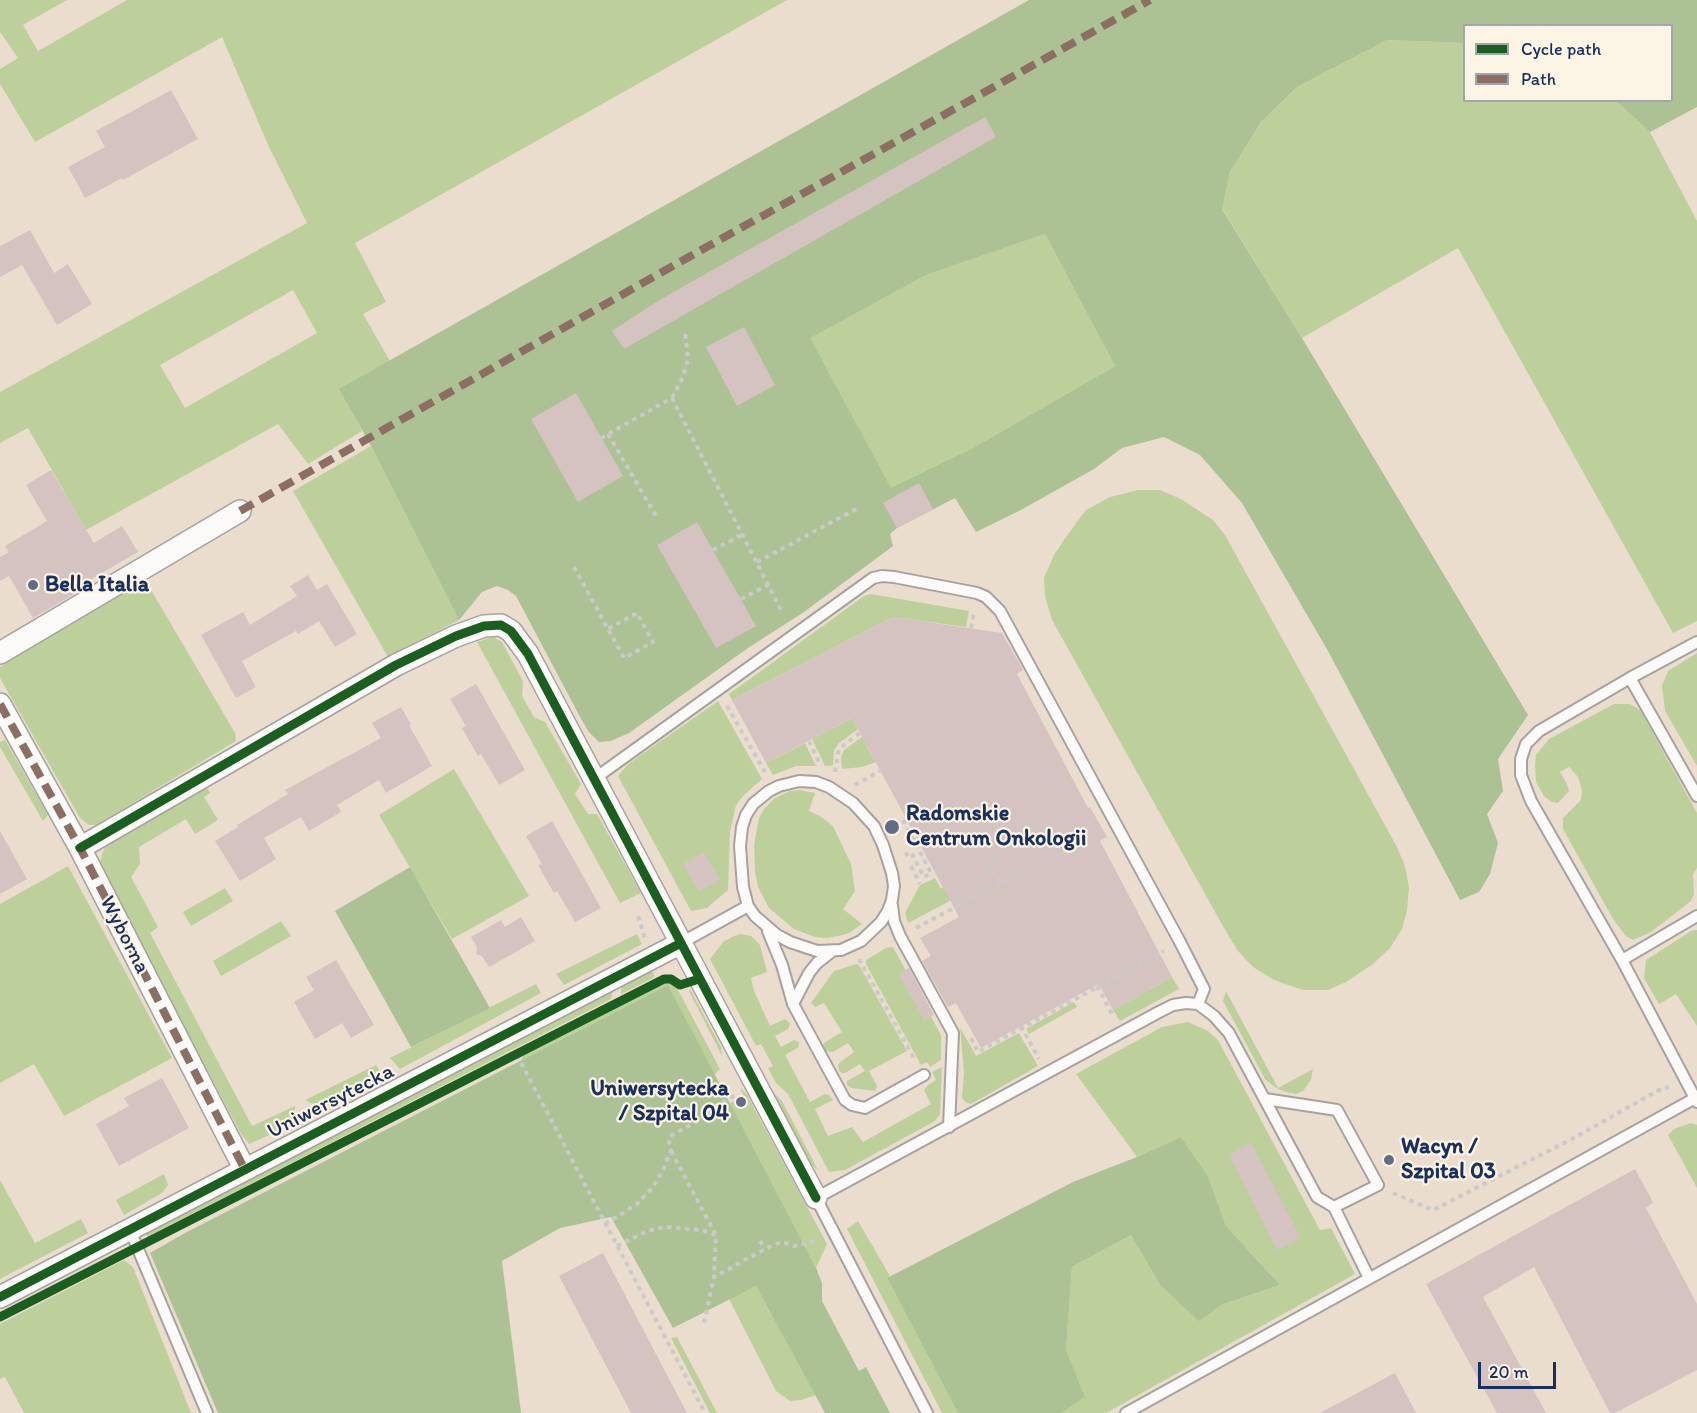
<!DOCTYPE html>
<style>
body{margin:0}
#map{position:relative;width:1697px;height:1413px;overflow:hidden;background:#eaddce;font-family:Itim,sans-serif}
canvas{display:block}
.legend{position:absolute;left:1463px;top:24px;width:210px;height:78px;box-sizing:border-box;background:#fcf5e5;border:2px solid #a2a6af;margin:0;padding:8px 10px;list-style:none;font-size:18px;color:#1b2f5e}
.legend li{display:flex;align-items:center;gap:12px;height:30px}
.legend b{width:30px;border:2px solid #a2a6af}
.scale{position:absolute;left:1478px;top:1362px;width:78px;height:27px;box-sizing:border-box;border:3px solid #1b2f5e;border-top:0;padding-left:8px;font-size:18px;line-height:21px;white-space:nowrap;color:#1b2f5e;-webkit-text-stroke:4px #fcf5e5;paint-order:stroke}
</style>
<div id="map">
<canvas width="1697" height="1413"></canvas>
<ul class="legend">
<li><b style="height:8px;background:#1b5e20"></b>Cycle path</li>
<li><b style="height:8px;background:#8d6e63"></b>Path</li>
</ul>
<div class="scale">20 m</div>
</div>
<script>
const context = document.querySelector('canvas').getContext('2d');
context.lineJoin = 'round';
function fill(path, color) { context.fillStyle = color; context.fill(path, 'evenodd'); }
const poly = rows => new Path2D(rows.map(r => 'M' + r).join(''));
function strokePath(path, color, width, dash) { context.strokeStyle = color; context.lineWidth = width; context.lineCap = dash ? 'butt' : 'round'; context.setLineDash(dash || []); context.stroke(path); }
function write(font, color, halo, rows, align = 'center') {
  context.font = font + ' Itim,sans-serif'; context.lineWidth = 4.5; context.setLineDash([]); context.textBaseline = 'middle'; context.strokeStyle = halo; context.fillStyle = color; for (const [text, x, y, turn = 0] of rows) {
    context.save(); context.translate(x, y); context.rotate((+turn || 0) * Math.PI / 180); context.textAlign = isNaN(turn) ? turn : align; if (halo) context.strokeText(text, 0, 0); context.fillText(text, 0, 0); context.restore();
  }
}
const green = poly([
 [0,0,67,0,23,25,38,51,127,0,787,0,355,243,386,302,363,314,390,361,340,389,362,431,308,464,278,424,86,530,28,428,0,443,0,392,307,223,268,145,222,37,35,142,0,84,0,69,18,58,0,32],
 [293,290,317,333,185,408,160,365],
 [1387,40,1464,43,1464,100,1616,101,1650,132,1697,221,1697,621,1673,633,1458,248,1302,338,1222,208,1230,172,1261,122,1297,87],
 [1045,234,1115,366,973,448,891,489,809,338,926,275],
 [371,446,459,620,388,657,293,491],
 [1138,490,1160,490,1181,499,1213,520,1225,535,1397,847,1405,866,1409,887,1407,911,1402,929,1390,948,1373,964,1346,982,1328,990,1303,990,1274,980,1253,967,1238,951,1224,928,1052,620,1045,596,1044,578,1054,555,1066,537,1086,510,1110,497],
 [144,578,235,733,236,741,96,825,89,825,80,818,0,678,0,667,64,625],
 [871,594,969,611,966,627,893,617,732,700,729,694,864,596],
 [493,637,502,642,523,681,522,696,534,717,545,722,581,784,575,794,588,814,597,814,641,893,620,903,477,642],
 [1697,653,1697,766,1665,711,1662,686,1668,671],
 [718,701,762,779,744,795,736,805,730,832,728,890,707,908,691,911,618,776,628,764],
 [1614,704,1630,704,1640,710,1697,813,1697,868,1693,874,1694,894,1691,901,1651,932,1633,940,1626,936,1613,919,1563,829,1563,818,1581,800,1582,790,1578,777,1569,767,1560,772,1567,784,1569,791,1558,803,1552,802,1544,796,1536,782,1535,765,1536,755,1549,739],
 [872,708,876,716,839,743,834,750,833,765,825,766,812,739],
 [880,724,887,737,867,747,876,762,862,767,842,769,841,757,844,750],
 [5,740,48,815,43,821,0,747,0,742],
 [805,743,816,766,796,766,773,775,766,763],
 [454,769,529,896,452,939,379,815],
 [206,786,210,793,204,797,218,820,195,834,186,819,139,847,140,864,131,877,158,927,150,933,252,1126,295,1106,295,1124,249,1144,241,1134,100,866,102,854,107,843],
 [800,790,815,793,809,811,820,816,833,826,851,864,855,891,843,909,862,924,849,933,839,936,827,938,815,937,794,929,769,908,758,887,755,872,754,845,759,818,764,809,775,798,790,791],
 [980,862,984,883,908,923,905,913,920,885,935,878,941,889,943,887,941,883],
 [68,866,172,1058,64,1116,34,1064,0,1083,0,904],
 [225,888,233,901,191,926,183,912],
 [281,921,291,936,221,976,213,961],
 [1697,930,1697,1026,1676,994,1659,1004,1644,978,1646,960,1691,931],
 [637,934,642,944,564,985,556,974],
 [741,934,751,936,760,945,767,972,751,978,754,991,770,1026,785,1019,790,1023,788,1029,775,1036,781,1047,794,1040,799,1042,799,1047,785,1055,810,1102,825,1094,830,1096,833,1100,815,1109,828,1136,852,1127,863,1142,931,1104,924,1090,928,1085,936,1080,932,1072,942,1067,940,1114,935,1121,845,1170,829,1172,788,1094,776,1083,768,1068,773,1066,761,1044,756,1046,710,959,723,942,734,936],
 [893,947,941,1035,941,1060,930,1067,927,1062,921,1065,866,964,866,960,886,948],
 [856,964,859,965,907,1051,869,1071,877,1086,875,1091,851,1088,847,1085,847,1081,865,1071,860,1064,845,1073,842,1073,839,1071,838,1064,854,1052,848,1043,833,1052,826,1051,823,1047,824,1043,842,1032,824,1003,815,1007,811,1003,834,971],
 [650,969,654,974,653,978,621,994,622,982],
 [1172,977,1179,989,1120,1021,1113,1010],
 [667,981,672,982,677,988,720,1069,714,1075,668,985,522,1060,522,1056],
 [536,984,541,993,400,1069,390,1058],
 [614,986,611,999,147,1237,147,1230],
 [690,989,721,1047,722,1056,689,991],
 [1226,991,1278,1088,1313,1069,1311,1080,1303,1091,1296,1094,1290,1093,1278,1089,1272,1085,1265,1079,1223,1001],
 [1074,1002,1077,1007,1029,1034,1026,1029],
 [1188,1022,1208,1031,1218,1040,1320,1230,1331,1228,1355,1274,1106,1413,1061,1413,1084,1397,1066,1350,1072,1267,1131,1235,1160,1285,1199,1320,1221,1305,1280,1285,1226,1226,1208,1176,1181,1137,1137,1157,1076,1074,1162,1027],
 [960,1027,976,1056,1019,1033,1038,1066,971,1104,967,1103,962,1098,964,1072],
 [376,1065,385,1079,322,1109,305,1100],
 [768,1087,782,1101,818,1170,808,1162],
 [740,1088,746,1093,827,1244,816,1268,729,1104,744,1096],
 [1691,1123,1697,1125,1697,1188,1668,1135,1674,1129],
 [164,1174,168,1185,162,1193,124,1215,116,1200],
 [0,1180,35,1243,81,1219,88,1233,0,1279],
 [858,1221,890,1276,887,1278,958,1413,942,1413,847,1229],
 [124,1260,133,1267,191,1413,24,1413,5,1377,0,1379,0,1324],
 [756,1286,816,1395,801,1400,790,1401,776,1391,729,1299],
 [677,1337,717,1413,710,1413,671,1338]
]);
const forest = poly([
 [1029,0,1697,0,1697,107,1650,132,1616,101,1672,100,1672,26,1464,26,1464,43,1387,40,1297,87,1261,122,1230,172,1222,209,1302,338,1528,715,1498,759,1503,791,1487,814,1498,843,1490,874,1479,892,1460,900,1328,651,1242,503,1200,455,1164,437,1122,448,1094,469,1021,510,976,532,955,498,897,528,890,534,893,546,804,612,748,648,629,733,611,741,599,742,588,731,579,715,516,596,508,590,497,586,482,592,459,620,371,446,339,389],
 [1045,234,1115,366,973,448,891,488,810,338,926,275],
 [410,867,490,1008,411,1047,335,911],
 [668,985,816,1268,822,1283,822,1301,859,1371,866,1367,890,1413,825,1413,756,1286,673,1328,611,1217,560,1228,502,1261,521,1413,218,1413,150,1253,185,1233],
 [1181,1137,1208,1176,1226,1226,1280,1285,1221,1305,1199,1321,1160,1285,1131,1235,1072,1267,1066,1350,1085,1397,1061,1413,958,1413,887,1278,1073,1182,1137,1157]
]);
const building = poly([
 [171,90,198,139,123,180,122,178,85,198,68,167,105,147,96,131],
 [985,117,996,137,624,349,612,331,661,299],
 [30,230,54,273,68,264,92,304,57,325,22,265,0,277,0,246],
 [744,327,775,385,737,406,706,347],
 [576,393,623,476,578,502,531,419],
 [51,470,94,543,122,526,138,552,81,585,83,589,33,618,9,576,0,581,0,557,9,552,5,546,47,521,26,485],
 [919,483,933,509,897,528,883,503],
 [697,522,756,626,716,648,657,545],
 [308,575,317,590,327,584,357,634,335,647,319,621,298,634,296,631,242,661,256,687,236,698,201,635,243,612,250,625,297,596,290,586],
 [893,617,1002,633,1023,670,1017,674,1088,808,1090,807,1107,837,1100,841,1172,977,1113,1010,1099,984,981,1048,956,1003,948,1007,922,961,931,956,920,938,959,917,852,718,766,763,732,700],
 [476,684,525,770,499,785,481,754,478,756,462,728,466,726,450,699],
 [401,707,411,724,409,725,432,766,386,793,379,780,337,805,341,812,309,831,301,817,264,838,276,859,240,881,215,841,238,827,237,825,288,794,285,790,381,738,372,723],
 [552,821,601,908,575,922,557,891,554,893,547,881,538,865,542,864,526,836],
 [0,831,27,879,0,894],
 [704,852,720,880,699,891,683,864],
 [521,917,535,941,489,967,482,956,476,954,477,947,471,937,501,920,505,927],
 [336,960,374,1025,351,1038,342,1023,315,1039,294,1002,314,990,306,977],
 [909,968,934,1015,924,1020,899,974],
 [162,1078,189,1128,119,1166,96,1124,129,1106,124,1098],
 [1251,1143,1301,1238,1277,1250,1229,1155],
 [1635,1169,1653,1202,1646,1208,1697,1304,1697,1370,1615,1413,1610,1413,1534,1267,1483,1297,1546,1413,1497,1413,1426,1284],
 [603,1253,687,1413,631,1413,559,1276],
 [1395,1373,1416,1413,1320,1413]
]);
const path = poly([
 [672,398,683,377,688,359,685,330],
 [608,434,656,516],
 [601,438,672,398,781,610],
 [713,550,743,534],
 [757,562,860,507],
 [574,567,608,629,624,658,653,642,637,613,608,629],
 [741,599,768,585],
 [971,628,974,612],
 [727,706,765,772],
 [809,741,820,764],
 [835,772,839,749,878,719],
 [855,785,880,771],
 [903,820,931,873,924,877,911,852,905,855],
 [996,860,988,864,999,883],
 [911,866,920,884],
 [1006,879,1012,888],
 [638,916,645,938],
 [916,928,1034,865],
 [859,959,915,1060],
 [1097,986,1113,1016],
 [1021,1026,1039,1059],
 [971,1038,978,1052,1164,951],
 [517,1055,705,1413],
 [671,1151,716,1235,714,1276],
 [1393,1193,1433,1210,1572,1139,1659,1090,1669,1087],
 [605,1224,637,1204,653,1187,664,1168,671,1150,669,1142,670,1136,696,1122,703,1117,706,1111,737,1094],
 [760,1241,765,1249],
 [617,1246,647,1231,665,1227,702,1230,716,1235],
 [704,1323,714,1277,769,1247,782,1242,794,1246,812,1242,818,1238]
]);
const service = poly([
 [1697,642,1630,678,1539,731,1526,744,1521,759,1521,775,1531,801,1622,960,1697,1102],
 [1630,678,1697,796],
 [594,779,873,578,882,576,894,577,977,593,986,597,1000,611,1180,942,1204,989,1198,1004],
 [799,781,816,782,829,787,853,803,874,826,883,845,892,873,894,886,892,900,888,911,881,922,861,941,841,950,817,951,790,942,777,935,755,916,748,906,743,887,740,846,742,827,746,815,753,804,769,791,779,786,799,781],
 [892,905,894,921,900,936,953,1033,949,1127],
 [768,931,782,965,793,1004,845,1100,852,1105,865,1108,924,1075],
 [681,943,748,906],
 [1622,960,1697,916],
 [793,1004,809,973,817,963,831,952],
 [1334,1207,1369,1278],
 [130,1230,207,1413],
 [927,1413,816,1198,1159,1012,1173,1005,1186,1003,1198,1004,1214,1016,1229,1033,1317,1197,1334,1207,1378,1185,1337,1110,1265,1099],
 [1126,1413,1697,1097]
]);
const minor = poly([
 [0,653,240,511],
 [0,704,80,848,244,1168],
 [80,848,396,665,456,636,484,626,501,625,511,631,528,654,816,1198],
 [0,1297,681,943]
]);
const quiet = poly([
 [240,511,678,263,1150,0],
 [0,704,80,848,244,1168]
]);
const cycleway = poly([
 [80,848,396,665,456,636,484,626,501,625,511,631,528,654,816,1198],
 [0,1297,681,943],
 [0,1317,664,979,671,979,680,985,699,979]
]);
const markers = [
 [33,585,6,"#636c85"],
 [892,827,8,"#636c85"],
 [741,1102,6,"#636c85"],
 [1389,1160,6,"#636c85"]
];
const poiNames = [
 ["Bella Italia",45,585],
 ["Radomskie",906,814],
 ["Centrum Onkologii",906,839],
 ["Uniwersytecka",729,1089,"right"],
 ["/ Szpital 04",729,1114,"right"],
 ["Wacyn /",1401,1147],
 ["Szpital 03",1401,1172]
];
const streetNames = [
 ["Wyborna",124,935,63],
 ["Uniwersytecka",331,1102,-27]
];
fill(green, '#bdd09c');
fill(forest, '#acc194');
fill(building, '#d5c3c2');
strokePath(service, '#a6a29f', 14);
strokePath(minor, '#a6a29f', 24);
strokePath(path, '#cbc9ca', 4, [4.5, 4.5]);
strokePath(service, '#fcfaf8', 10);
strokePath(minor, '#fcfaf8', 21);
strokePath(quiet, '#8d6e63', 8, [15, 8]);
strokePath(cycleway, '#1b5e20', 9);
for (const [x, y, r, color] of markers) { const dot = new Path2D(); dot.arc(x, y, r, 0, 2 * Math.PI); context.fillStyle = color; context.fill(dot); strokePath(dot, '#fcf5e5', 2); }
write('bold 22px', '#1b2f5e', '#fcf5e5', poiNames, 'left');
write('22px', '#1b2f5e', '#fcf5e5', streetNames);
</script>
